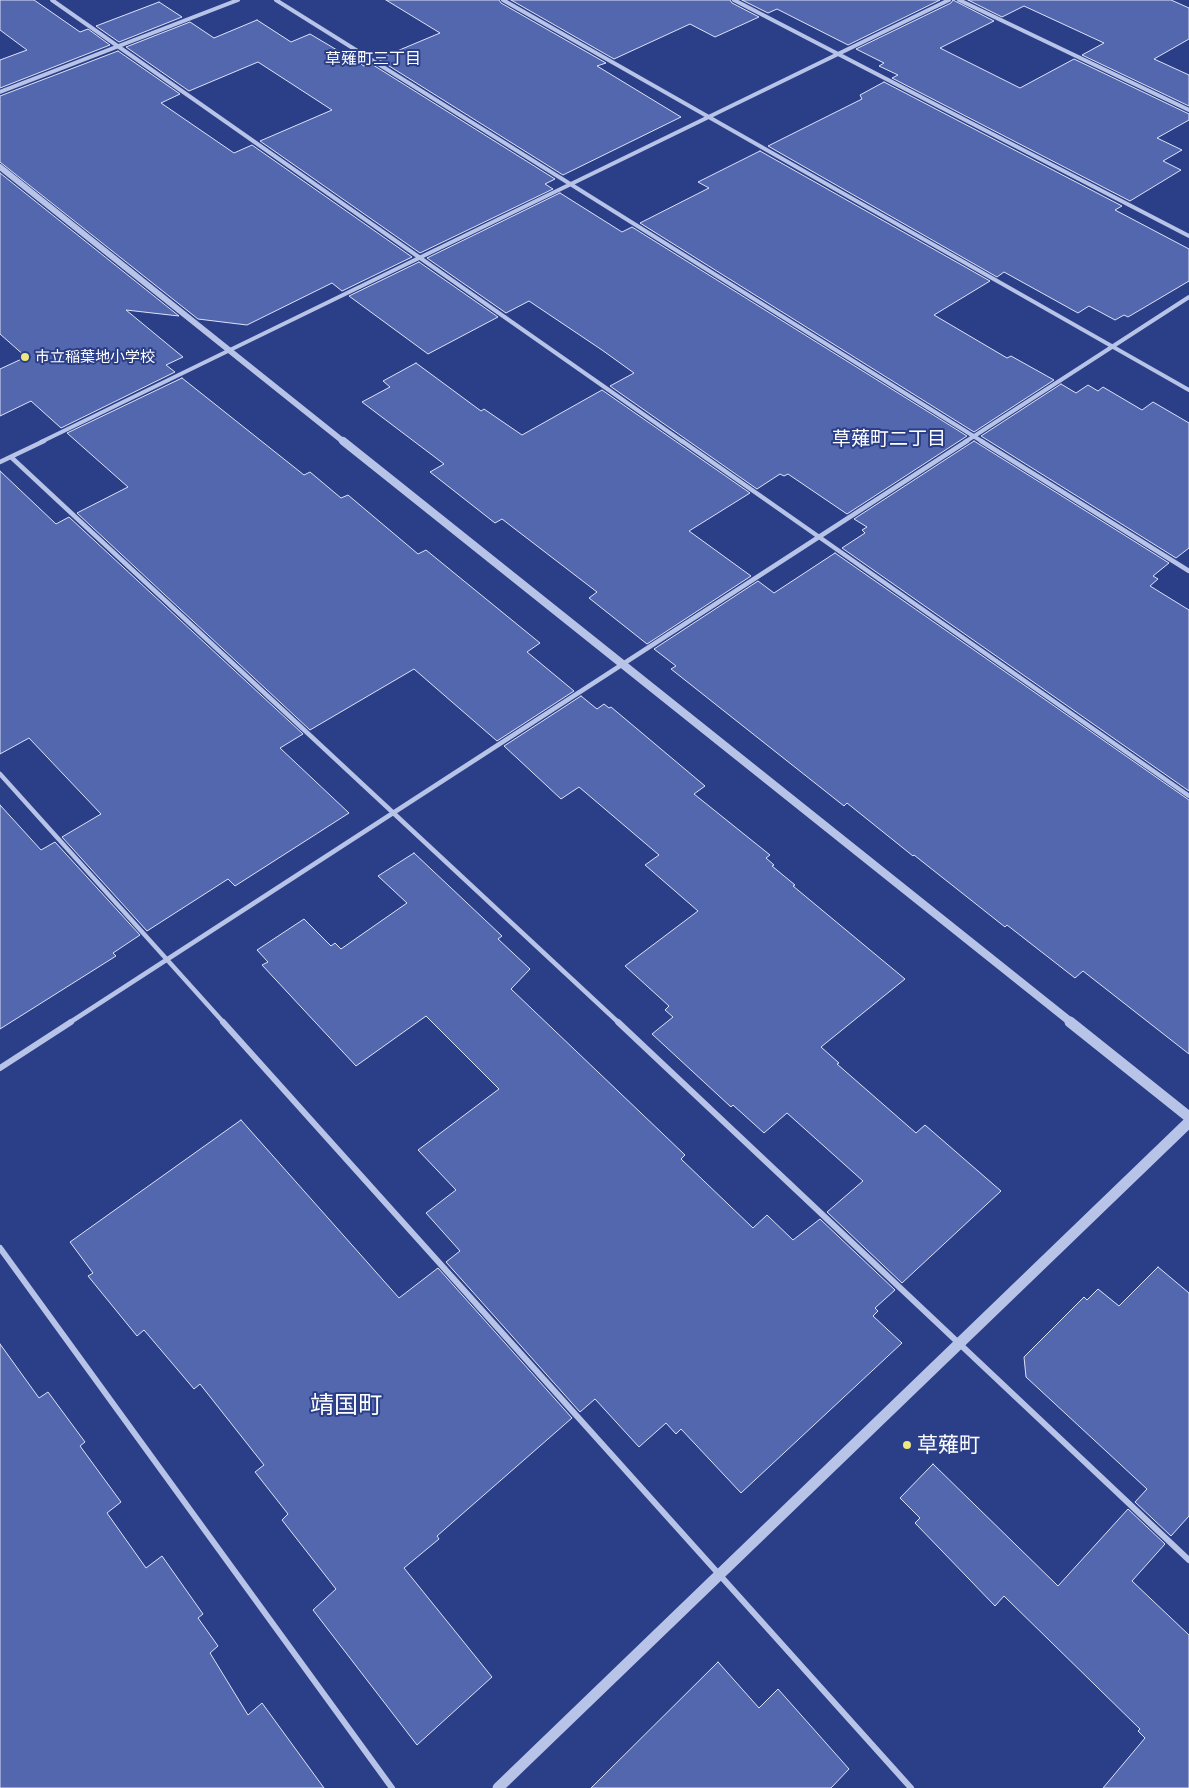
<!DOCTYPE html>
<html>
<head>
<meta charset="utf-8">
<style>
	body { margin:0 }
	canvas { display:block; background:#2b3e88 }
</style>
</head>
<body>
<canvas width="1189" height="1788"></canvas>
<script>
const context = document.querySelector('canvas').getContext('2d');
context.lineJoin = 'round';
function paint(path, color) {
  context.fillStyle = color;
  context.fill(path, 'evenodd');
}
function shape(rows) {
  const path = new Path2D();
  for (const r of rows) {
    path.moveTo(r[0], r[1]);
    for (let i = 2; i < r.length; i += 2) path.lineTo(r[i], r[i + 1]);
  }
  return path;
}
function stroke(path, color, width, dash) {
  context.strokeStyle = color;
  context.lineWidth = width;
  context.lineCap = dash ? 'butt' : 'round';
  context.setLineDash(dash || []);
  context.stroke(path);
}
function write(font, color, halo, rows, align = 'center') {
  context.font = font + ' "Exo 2","Noto Sans JP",sans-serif';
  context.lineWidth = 4;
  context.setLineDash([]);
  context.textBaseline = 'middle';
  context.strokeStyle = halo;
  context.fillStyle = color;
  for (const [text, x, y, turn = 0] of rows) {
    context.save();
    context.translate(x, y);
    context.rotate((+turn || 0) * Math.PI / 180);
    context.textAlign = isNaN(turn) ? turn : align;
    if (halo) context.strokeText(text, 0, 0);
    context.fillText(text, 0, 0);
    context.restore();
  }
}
const building = shape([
	[0,0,34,0,80,32,88,29,110,45,0,88,0,60,27,50,0,30,0,0],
	[386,0,499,0,501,3,606,63,597,66,681,117,563,175,378,59,440,33,386,0],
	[511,0,730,0,732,3,759,17,715,37,690,24,614,59,511,0],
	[742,0,940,0,848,45,777,9,768,13,742,0],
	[953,0,994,21,940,48,1020,88,1074,59,1189,114,1189,120,1157,138,1182,150,1163,161,1181,170,1130,201,892,78,898,75,879,66,884,63,856,49,951,3,953,0],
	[968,0,1171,0,1189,8,1189,39,1154,59,1189,75,1189,106,1082,55,1104,43,1024,6,1002,17,968,0],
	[159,2,182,17,119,42,96,26,159,2],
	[257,20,291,42,310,34,364,66,370,63,555,179,545,184,553,189,420,253,260,141,332,110,258,62,189,91,126,47,190,22,214,38,257,20],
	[118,51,180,94,161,103,231,151,234,153,252,145,412,257,342,291,332,283,247,325,198,319,0,162,0,96,118,51],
	[884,82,1122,206,1115,210,1189,249,1189,281,1128,317,1124,315,1115,320,1089,306,1078,313,1004,272,997,277,768,146,862,99,860,95,884,82],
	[760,151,990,281,934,315,1007,358,1011,356,1054,380,974,432,640,223,709,188,698,182,760,151],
	[0,173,179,316,126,310,183,357,166,365,175,372,61,428,31,401,0,416,0,369,26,357,0,334,0,173],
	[560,193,622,232,632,227,967,436,847,514,788,474,784,476,780,474,757,489,610,386,634,373,602,350,529,301,506,313,427,258,560,193],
	[419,262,498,317,428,354,349,296,419,262],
	[416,363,481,411,484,409,522,435,602,390,750,493,689,531,751,576,647,644,589,598,597,592,502,519,495,523,430,472,444,464,362,402,390,387,383,381,416,363],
	[182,378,304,475,310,472,341,498,348,495,418,554,426,550,540,643,527,652,574,691,497,741,414,669,310,730,77,513,128,487,67,433,182,378],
	[1061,384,1076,393,1088,385,1098,391,1103,387,1142,410,1153,402,1189,423,1189,548,1176,558,981,436,1061,384],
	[974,441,1169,563,1153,576,1158,579,1150,586,1189,610,1189,791,842,548,865,533,862,530,867,527,854,519,974,441],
	[0,471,56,524,69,517,303,734,280,748,349,813,235,886,228,879,147,931,62,837,101,814,29,738,0,754,0,471],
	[835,553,1189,800,1189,1054,1083,971,1075,978,1007,925,1005,927,914,855,913,856,847,803,844,806,671,669,676,666,654,649,758,581,774,593,835,553],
	[581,696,597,709,604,704,609,708,611,707,705,786,694,794,770,855,766,858,774,865,772,866,795,885,793,886,905,979,821,1047,839,1063,837,1064,916,1133,925,1125,1001,1191,902,1283,827,1212,863,1181,787,1113,764,1133,733,1105,731,1107,652,1034,673,1017,665,1010,669,1006,625,966,698,911,645,865,659,855,579,787,561,799,504,746,581,696],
	[0,805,41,850,55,842,140,935,113,953,116,956,0,1029,0,805],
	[414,853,502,936,498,939,530,969,511,989,685,1155,681,1159,753,1228,767,1215,793,1240,820,1219,895,1290,875,1308,878,1311,873,1316,902,1343,741,1493,681,1429,676,1434,666,1423,639,1447,595,1399,580,1412,446,1262,460,1251,426,1213,456,1190,418,1150,499,1089,426,1016,356,1066,262,965,268,962,257,950,304,919,331,946,335,943,341,949,407,903,378,876,414,853],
	[241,1120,399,1298,438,1268,572,1418,437,1536,439,1539,404,1568,492,1677,417,1745,313,1610,336,1589,282,1520,288,1514,255,1472,264,1465,200,1384,194,1389,144,1330,137,1336,88,1276,93,1273,70,1242,241,1120],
	[1158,1267,1189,1293,1189,1516,1171,1536,1135,1502,1147,1489,1026,1377,1024,1357,1084,1297,1087,1300,1098,1289,1119,1306,1158,1267],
	[0,1344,39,1398,48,1392,85,1442,80,1446,121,1502,107,1513,146,1568,162,1556,203,1614,198,1618,218,1646,210,1653,248,1715,262,1703,324,1788,0,1788,0,1344],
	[933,1464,1058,1586,1128,1509,1165,1544,1132,1581,1189,1635,1189,1788,1103,1788,1145,1738,1138,1731,1140,1729,1004,1596,995,1606,915,1523,920,1518,900,1498,933,1464],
	[718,1662,759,1708,778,1689,849,1769,831,1788,591,1788,718,1662]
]);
const minorFar2 = shape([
	[52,0,683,442],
	[276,0,983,442],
	[503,0,1189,390],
	[734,0,1189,236],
	[959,0,1189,110],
	[0,92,238,0],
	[41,442,949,0],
	[965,442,1189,297]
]);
const minorFar1 = shape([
	[682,441,1189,796],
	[981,441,1189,571],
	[11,457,619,1023],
	[0,462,44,441],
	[0,774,224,1023],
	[69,1023,967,441]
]);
const minor = shape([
	[223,1022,911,1788],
	[618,1022,1189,1560],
	[0,1068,71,1022],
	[0,1248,392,1788]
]);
const tertiaryFar2 = shape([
	[0,167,344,442]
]);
const tertiaryFar1 = shape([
	[343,441,1072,1023]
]);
const tertiary = shape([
	[1070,1022,1189,1117],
	[498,1788,1189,1122]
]);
const markers = [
	[25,357,5,"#eee881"],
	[907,1445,5,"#eee881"]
];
const farPoinames = [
	["市立稲葉地小学校",35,357]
];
const farNeighbourhoodnames = [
	["草薙町三丁目",373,59]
];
const neighbourhoodNames = [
	["草薙町二丁目",889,439]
];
const nearPoinames = [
	["草薙町",917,1445]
];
const nearQuarternames = [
	["靖国町",346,1405]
];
paint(building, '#5367af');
stroke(building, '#dce2f7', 1);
stroke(minorFar2, '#b8c3e8', 4);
stroke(minorFar1, '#b8c3e8', 4.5);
stroke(minor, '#b8c3e8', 6);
stroke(tertiaryFar2, '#b8c3e8', 6);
stroke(tertiaryFar1, '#b8c3e8', 8);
stroke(tertiary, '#b8c3e8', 11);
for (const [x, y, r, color] of markers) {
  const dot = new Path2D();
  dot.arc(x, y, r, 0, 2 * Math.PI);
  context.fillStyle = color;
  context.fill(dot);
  stroke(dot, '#2b3e88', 2);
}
write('15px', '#fff', '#2b3e88', farPoinames, 'left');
write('16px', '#fff', '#2b3e88', farNeighbourhoodnames);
write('19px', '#fff', '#2b3e88', neighbourhoodNames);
write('21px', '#fff', '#2b3e88', nearPoinames, 'left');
write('24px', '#fff', '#2b3e88', nearQuarternames);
</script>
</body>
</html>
